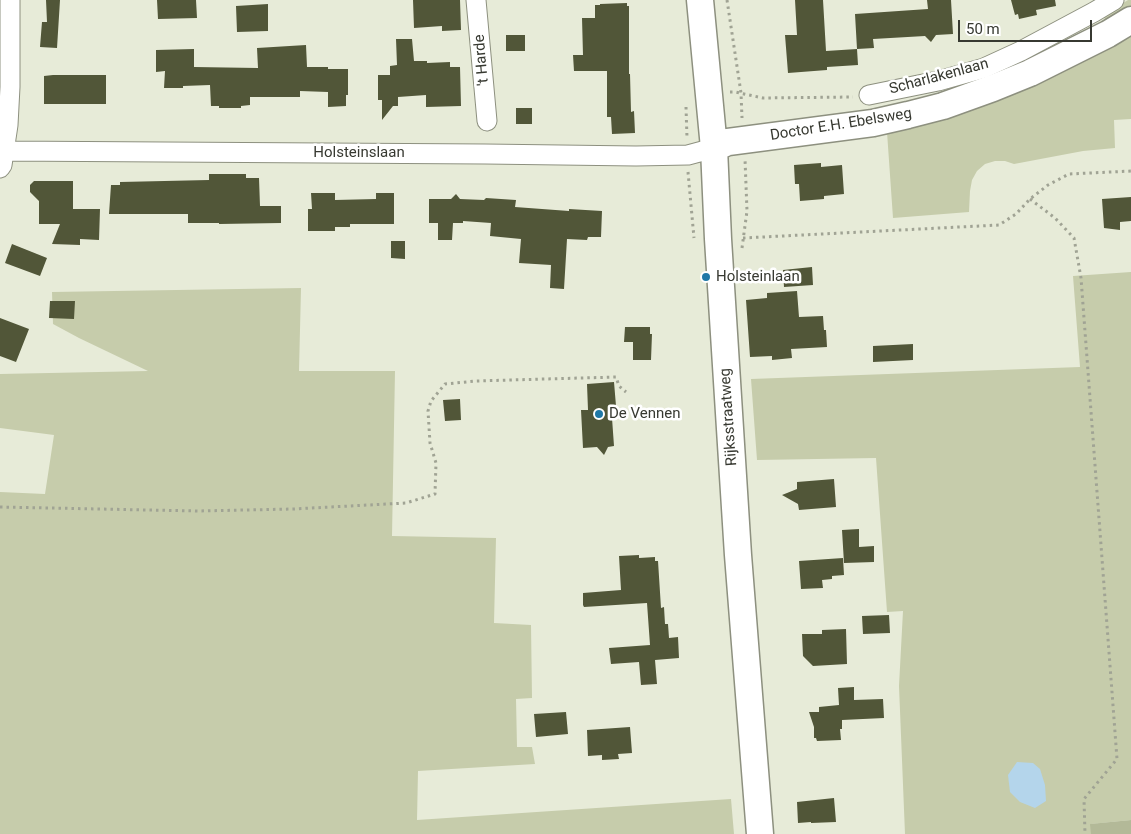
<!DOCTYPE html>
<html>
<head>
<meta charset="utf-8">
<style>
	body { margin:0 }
	#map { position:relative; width:1131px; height:834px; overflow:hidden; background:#e7ebd8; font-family:Roboto,sans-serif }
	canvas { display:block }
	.scale { position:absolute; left:958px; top:20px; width:134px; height:22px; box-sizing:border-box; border:2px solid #373931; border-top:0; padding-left:6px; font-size:15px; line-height:18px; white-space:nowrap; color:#373931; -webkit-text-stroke:4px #fff; paint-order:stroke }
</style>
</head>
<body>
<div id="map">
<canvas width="1131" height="834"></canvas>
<div class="scale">50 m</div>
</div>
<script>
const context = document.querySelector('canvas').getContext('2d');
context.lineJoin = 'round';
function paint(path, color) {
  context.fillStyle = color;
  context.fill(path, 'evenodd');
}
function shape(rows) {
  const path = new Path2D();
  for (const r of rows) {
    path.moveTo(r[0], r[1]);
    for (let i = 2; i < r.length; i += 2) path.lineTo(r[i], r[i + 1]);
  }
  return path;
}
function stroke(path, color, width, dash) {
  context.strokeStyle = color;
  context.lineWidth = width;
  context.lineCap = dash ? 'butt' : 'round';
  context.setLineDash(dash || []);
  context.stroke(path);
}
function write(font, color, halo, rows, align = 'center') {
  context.font = font + ' Roboto,sans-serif';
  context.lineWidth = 5;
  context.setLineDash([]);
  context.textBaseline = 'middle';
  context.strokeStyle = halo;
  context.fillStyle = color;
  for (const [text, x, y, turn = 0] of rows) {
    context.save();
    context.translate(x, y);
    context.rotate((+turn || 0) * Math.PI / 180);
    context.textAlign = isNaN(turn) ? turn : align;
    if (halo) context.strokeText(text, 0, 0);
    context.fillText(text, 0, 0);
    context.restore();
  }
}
const green = shape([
	[1128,0,1131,0,1131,6,1106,21,1103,16],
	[1131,30,1131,119,1114,120,1115,148,1083,151,1014,164,1005,161,995,161,985,164,977,171,972,180,970,191,969,212,893,218,887,132],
	[1131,272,1131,820,1091,824,1091,834,905,834,899,686,903,611,887,612,876,458,757,460,751,379,1080,367,1073,276],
	[301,288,299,371,395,371,392,536,496,538,494,623,531,625,532,698,516,699,517,747,532,747,535,764,418,771,417,820,731,799,734,834,0,834,0,492,45,494,54,435,0,428,0,374,148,371,79,338,53,324,52,292]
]);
const forest = shape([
	[1131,820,1131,834,1091,834,1090,824]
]);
const water = shape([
	[1017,762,1033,763,1040,769,1045,785,1046,801,1035,808,1020,802,1010,792,1008,775]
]);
const building = shape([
	[46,0,60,0,57,48,40,47,42,22,47,22],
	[157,0,196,0,197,18,158,19],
	[413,0,460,0,461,30,442,31,442,26,414,28],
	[795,0,823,0,826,51,857,49,858,65,827,67,827,70,788,73,785,35,797,35],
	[927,0,951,0,953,34,936,35,931,42,925,36,873,39,874,48,857,49,855,14,928,9],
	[1011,0,1055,0,1056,6,1036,10,1037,15,1019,19,1018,14,1015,15],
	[627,3,627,6,629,6,629,74,630,74,631,112,634,111,635,133,612,134,611,117,607,117,607,71,574,71,573,55,583,55,582,18,595,18,595,5,600,5,600,4],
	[268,4,268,31,237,32,236,6],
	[506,35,525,35,525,51,506,51],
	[396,39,412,39,414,61,427,61,427,63,450,62,450,67,460,67,461,106,426,107,426,95,398,97,398,106,393,106,382,120,382,100,378,100,378,75,390,75,390,66,397,65],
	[306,45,307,67,328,67,328,69,348,69,348,95,346,95,346,106,328,107,328,92,300,91,300,97,250,97,250,105,241,106,241,108,219,108,219,106,211,106,210,85,183,86,183,88,164,88,165,71,156,72,156,50,194,49,194,67,258,68,257,48],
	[53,75,106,75,106,104,44,104,44,76],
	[516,108,532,108,532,124,516,124],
	[821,163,821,167,842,165,844,194,824,196,824,199,800,201,799,184,795,184,794,165],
	[209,174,246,174,246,178,259,178,260,206,281,206,281,223,219,224,219,223,188,223,188,214,109,214,111,185,120,185,120,182,209,180],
	[34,181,73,181,73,209,100,209,99,240,80,239,80,245,52,244,60,224,39,224,39,201,30,192,30,185],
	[311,193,335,193,335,200,376,199,376,193,394,193,394,224,350,224,350,227,335,227,335,231,308,231,308,209,312,209],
	[456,194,460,199,484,200,486,198,516,200,515,207,569,211,569,209,602,211,601,237,588,237,587,240,567,239,564,289,550,288,551,265,519,263,521,239,490,236,491,223,463,221,463,223,453,223,452,240,438,240,438,223,429,223,429,199,451,199],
	[1131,197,1131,221,1120,222,1120,230,1104,228,1102,199],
	[391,241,405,241,405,259,391,258],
	[12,244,47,258,40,276,5,263],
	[812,267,813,285,784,287,783,270],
	[797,291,799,317,823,316,824,330,826,330,827,347,791,349,792,358,772,360,772,356,750,357,746,300,767,298,767,293],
	[50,301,75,301,74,319,49,318],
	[0,318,29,329,16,362,0,356],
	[625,327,650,327,650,334,652,334,651,360,633,360,633,342,624,342],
	[913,344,913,360,873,362,873,346],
	[614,382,617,418,612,418,614,446,608,447,604,455,597,447,583,448,581,410,588,410,587,384],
	[460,399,461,420,445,421,443,400],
	[834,479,836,507,799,510,798,504,782,495,797,489,797,482],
	[859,529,859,547,874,546,874,562,844,563,842,530],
	[639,555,639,558,655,557,655,561,658,561,661,608,664,607,665,624,668,624,669,638,678,637,679,658,655,660,657,684,641,685,639,662,611,664,609,648,650,645,647,603,584,607,583,605,583,593,621,590,619,556],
	[843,558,844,575,832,576,832,579,822,580,823,588,801,589,799,561],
	[889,615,890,633,863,634,862,616],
	[846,629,847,664,813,666,803,656,802,634,822,634,822,630],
	[854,687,854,700,883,699,884,718,842,720,842,729,840,729,841,740,817,741,816,738,814,738,814,727,809,712,819,712,819,707,839,705,838,688],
	[566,712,568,734,536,737,534,714],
	[630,727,632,753,618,754,619,759,602,760,602,755,588,756,587,730],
	[834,798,836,822,811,823,811,822,798,823,797,802]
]);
const path = shape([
	[727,0,741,93,742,118],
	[730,92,735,92,763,98,853,97],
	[686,107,687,138],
	[688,172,694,238],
	[1030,199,1055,218,1074,238,1081,278,1117,759,1084,799,1085,834],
	[743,238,999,225,1016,214,1030,199,1048,185,1069,174,1131,171],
	[742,248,747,211,745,159],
	[0,507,198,511,293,509,406,503,435,494,436,463,430,443,428,411,431,401,445,384,476,381,616,377,619,386,626,392]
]);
const street = shape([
	[476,0,487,121],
	[869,95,938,81,984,68,1021,51,1094,12,1114,0],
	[4,151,485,154,636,156,688,155,714,148],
	[0,168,2,165,8,125,10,87,10,0]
]);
const secondary = shape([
	[700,0,714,148,718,239,738,555,760,834],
	[714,148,728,142,873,123,908,115,943,106,993,88,1030,73,1108,34,1131,20]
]);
const markers = [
	[706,277,5,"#1f78a7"],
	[599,414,5,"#1f78a7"]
];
const streetNames = [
	["'t Harde",482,60,-95],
	["Scharlakenlaan",939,77,-15],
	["Doctor E.H. Ebelsweg",841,125,-9],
	["Holsteinslaan",359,153],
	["Rijksstraatweg",729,417,-94]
];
const poiNames = [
	["Holsteinlaan",716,277],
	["De Vennen",609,414]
];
paint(green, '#c6ccab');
paint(forest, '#b3b998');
paint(water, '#b4d5eb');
paint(building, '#515638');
stroke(street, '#8d907f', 21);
stroke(secondary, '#8d907f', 29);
stroke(path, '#a0a394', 3, [2.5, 4]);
stroke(street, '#fff', 19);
stroke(secondary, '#fff', 26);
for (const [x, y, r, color] of markers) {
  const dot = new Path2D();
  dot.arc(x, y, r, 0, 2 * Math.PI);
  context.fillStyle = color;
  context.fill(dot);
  stroke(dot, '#fff', 2);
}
write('15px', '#373931', '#fff', streetNames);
write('15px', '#373931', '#fff', poiNames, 'left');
</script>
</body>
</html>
